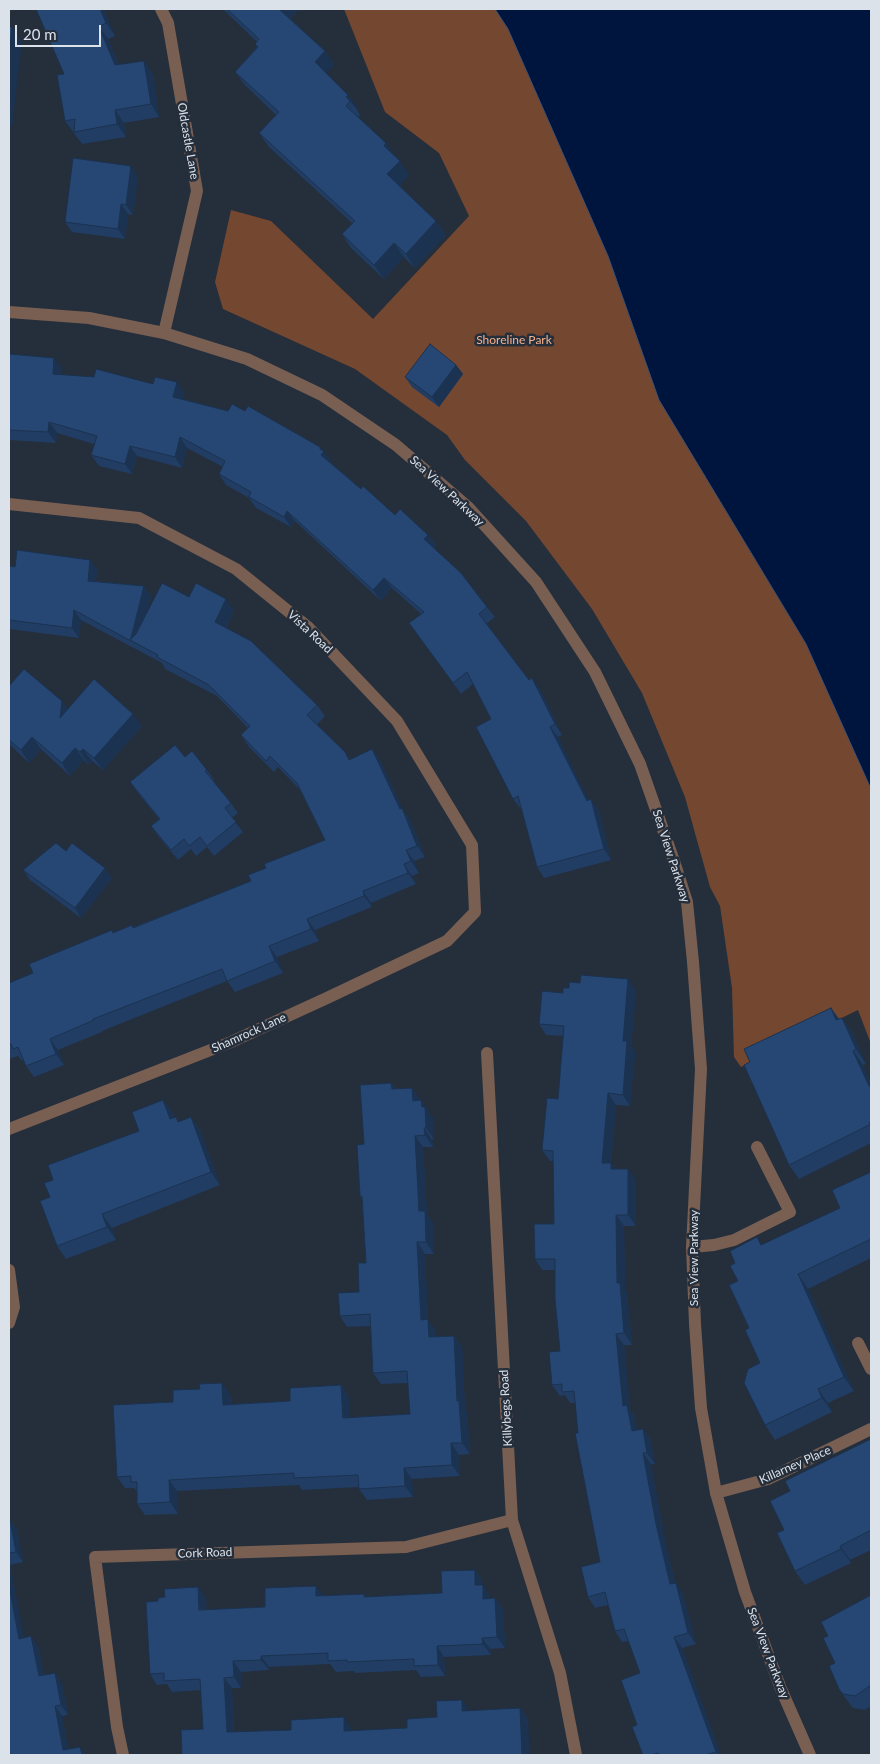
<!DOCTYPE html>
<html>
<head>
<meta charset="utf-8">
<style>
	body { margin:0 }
	#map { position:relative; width:880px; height:1764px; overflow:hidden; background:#252e3b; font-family:Lato,sans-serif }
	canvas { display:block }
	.frame { position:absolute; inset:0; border:10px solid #dce2ea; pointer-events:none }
	.scale { position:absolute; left:15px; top:25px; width:86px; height:22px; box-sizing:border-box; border:2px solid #dce2ea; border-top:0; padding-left:6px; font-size:15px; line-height:18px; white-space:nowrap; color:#dce2ea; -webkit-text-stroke:4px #252e3b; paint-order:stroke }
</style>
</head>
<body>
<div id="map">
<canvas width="880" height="1764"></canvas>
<div class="frame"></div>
<div class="scale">20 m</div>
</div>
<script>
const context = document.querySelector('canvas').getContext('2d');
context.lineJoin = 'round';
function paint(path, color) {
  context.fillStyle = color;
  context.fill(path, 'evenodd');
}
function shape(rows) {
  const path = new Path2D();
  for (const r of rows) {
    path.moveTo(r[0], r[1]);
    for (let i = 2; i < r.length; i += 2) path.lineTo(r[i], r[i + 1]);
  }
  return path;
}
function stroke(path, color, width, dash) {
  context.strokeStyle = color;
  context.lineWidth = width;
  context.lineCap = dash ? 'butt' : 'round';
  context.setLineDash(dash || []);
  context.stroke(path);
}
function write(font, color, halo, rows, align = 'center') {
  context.font = font + ' Lato,sans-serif';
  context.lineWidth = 5;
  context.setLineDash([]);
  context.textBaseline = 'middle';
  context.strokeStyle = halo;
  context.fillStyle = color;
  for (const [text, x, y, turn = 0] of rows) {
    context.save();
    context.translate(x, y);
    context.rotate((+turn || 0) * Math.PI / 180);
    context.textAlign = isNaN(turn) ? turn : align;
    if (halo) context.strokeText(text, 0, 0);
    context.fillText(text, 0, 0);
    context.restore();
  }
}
const green = shape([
	[344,9,495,9,508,29,608,256,659,400,806,644,871,789,871,1044,858,1010,741,1067,734,1057,732,988,720,906,710,887,685,797,642,693,592,609,526,521,465,460,447,435,355,369,223,309,215,282,231,210,271,221,373,319,469,216,439,153,385,112]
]);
const water = shape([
	[495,9,871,9,871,789,806,644,659,400,608,256,508,29,495,9]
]);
const minor = shape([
	[161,9,168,23,197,191,164,333],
	[9,504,139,518,236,569,309,628,397,721,472,845,475,912,447,941,327,998,231,1042,9,1129],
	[487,1053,512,1520,560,1673,576,1755],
	[692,1247,714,1245,734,1240,790,1212,757,1147],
	[9,1270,14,1307,9,1323],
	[858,1343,871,1369],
	[716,1493,768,1479,871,1429],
	[123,1755,117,1727,95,1557,406,1547,512,1520]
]);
const tertiary = shape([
	[9,312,89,318,164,333,247,359,322,395,396,445,468,507,536,582,595,672,640,764,675,864,687,902,693,962,701,1069,692,1247,695,1324,701,1408,716,1493,745,1592,781,1689,810,1755]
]);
const wall = shape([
	[36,9,102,9,105,13,115,36,108,39,119,65,153,74,159,117,124,123,126,137,82,144,65,121,64,74],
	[223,9,299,9,290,19,325,51,334,65,326,73,348,95,358,109,357,110,360,115,358,117,396,157,409,175,399,186,436,221,446,235,415,268,404,257,384,279,351,248,342,234,352,223,269,147,259,133,276,115,245,85,235,72,257,47,255,44,257,42],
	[138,176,133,215,128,214,125,239,72,232,65,222],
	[9,354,62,368,61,375,153,384,177,382,184,393,183,399,228,411,245,411,320,447,331,461,330,462,361,489,395,515,428,535,436,545,434,548,487,607,495,617,486,624,529,680,540,689,562,735,558,737,588,800,599,810,611,860,544,878,537,867,522,809,521,809,513,799,491,719,473,684,461,694,409,623,421,614,392,588,381,601,295,521,291,527,256,508,249,498,226,485,219,474,223,467,187,448,182,468,137,456,132,474,99,466,91,455,94,444,57,433,56,443,9,440],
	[456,365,463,374,439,407,412,387,405,377],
	[90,560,97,570,96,581,144,586,151,596,147,611,189,597,234,610,226,628,317,705,325,716,317,725,345,752,350,760,372,749,380,760,404,812,410,819,425,857,414,861,419,873,412,876,416,884,371,903,372,907,315,930,319,941,277,957,283,973,235,992,227,981,102,1031,102,1032,58,1050,64,1065,34,1077,26,1066,23,1060,21,1060,18,1056,9,1059,9,983,33,973,113,932,134,927,251,881,266,868,325,840,300,790,278,767,274,772,249,747,241,735,248,728,217,696,165,669,162,663,81,620,79,638,9,629,9,566,15,567],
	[9,686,62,701,67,709,142,726,103,770,92,761,89,765,84,760,70,776,41,749,29,763,9,744],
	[185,757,207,770,214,780,213,781,231,803,238,813,232,818,243,832,214,856,207,847,196,856,191,849,178,860,158,836,151,826,159,819,137,792,130,782],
	[66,851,112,878,81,918,30,880,23,870],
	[636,990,631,1047,635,1052,630,1106,616,1105,611,1163,615,1169,636,1180,636,1226,624,1226,625,1290,627,1294,632,1345,624,1345,630,1410,635,1416,637,1430,643,1429,651,1440,655,1464,651,1464,664,1535,675,1583,683,1594,696,1644,682,1648,721,1755,643,1755,637,1725,640,1673,629,1641,622,1642,615,1631,608,1605,595,1608,588,1597,600,1562,578,1433,575,1403,570,1403,565,1395,560,1396,552,1385,560,1351,555,1270,542,1270,535,1259,554,1224,554,1161,550,1161,542,1150,558,1099,563,1036,546,1035,539,1024,563,993],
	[831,1008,839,1019,842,1018,852,1032,866,1064,863,1065,871,1084,871,1143,799,1179,789,1165,750,1062],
	[391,1083,396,1089,420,1099,429,1112,429,1114,433,1118,434,1139,432,1140,433,1147,423,1147,427,1214,433,1223,434,1254,425,1254,428,1320,436,1331,436,1337,454,1336,462,1347,465,1408,467,1412,470,1454,459,1455,460,1476,412,1479,413,1497,367,1500,359,1489,358,1487,302,1490,299,1485,177,1491,178,1514,145,1515,137,1504,137,1491,134,1488,125,1488,117,1477,173,1402,230,1394,231,1404,290,1401,341,1385,349,1397,350,1418,410,1414,408,1383,381,1384,373,1373,371,1326,347,1327,340,1316,359,1292,366,1263,362,1200,360,1196,364,1144],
	[173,1113,174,1118,179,1122,191,1117,200,1130,220,1185,112,1228,116,1240,66,1259,57,1246,53,1180],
	[871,1172,871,1258,808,1289,854,1391,828,1403,832,1412,775,1440,765,1425,760,1363,749,1328,738,1281,735,1263,762,1245,840,1208],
	[871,1439,871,1550,850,1560,851,1563,805,1585,795,1571,784,1530,790,1491],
	[9,1520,10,1520,17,1530,23,1562,10,1565,24,1638,38,1646,44,1675,62,1683,68,1715,62,1716,68,1749,86,1755,9,1748],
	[475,1570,482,1580,482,1585,490,1596,490,1599,495,1598,503,1609,505,1648,490,1649,491,1655,444,1657,445,1676,421,1677,416,1670,355,1673,354,1671,336,1672,330,1664,269,1667,269,1670,241,1672,241,1688,232,1688,234,1732,351,1728,351,1731,407,1728,437,1717,469,1711,520,1708,528,1719,182,1755,203,1729,201,1690,172,1692,167,1684,157,1685,150,1674,158,1601,165,1597,198,1587,206,1598,206,1610,265,1607,323,1596,364,1594,366,1597,442,1593],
	[871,1595,871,1706,865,1710,853,1708,849,1703,839,1689,835,1663,828,1636]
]);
const shadedWall = shape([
	[100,9,102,9,105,13,115,36,106,23],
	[279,9,299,9,287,21],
	[12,27,22,42,12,128,9,124,9,57],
	[99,27,108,39,124,78,115,65],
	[325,51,334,65,324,76,315,62],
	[144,61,153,74,159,117,151,104],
	[348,95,358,109,357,110,350,101,346,97],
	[115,110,124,123,126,137,117,124],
	[386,143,396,157,384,146],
	[400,161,409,175,397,188,387,174],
	[131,166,138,176,133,215,126,205],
	[121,204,128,214,125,239,118,229],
	[436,221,446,235,415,268,406,254],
	[394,243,404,257,384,279,374,265],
	[54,358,62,368,60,385,53,374],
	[456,365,463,374,439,407,432,397],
	[177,382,184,393,181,407,173,397],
	[49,422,57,433,56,443,48,432],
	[180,437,187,448,182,468,175,457],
	[130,446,137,456,132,474,125,464],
	[320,447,331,461,329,465,321,455,320,449],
	[287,511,295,521,291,527,284,517],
	[428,535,436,545,432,550,424,539],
	[90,560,97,570,95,591,88,581],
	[384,578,392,588,381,601,373,590],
	[144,586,151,596,139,644,131,640],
	[226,599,234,610,223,633,215,622],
	[74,610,81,620,79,638,72,628],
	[532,678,540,689,562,735,555,724],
	[62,701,70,714,60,718],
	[133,714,142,726,103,770,94,758],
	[550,727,558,737,594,811,587,801],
	[32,737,41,749,29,763,21,750],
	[75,748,84,760,70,776,62,763],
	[83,749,92,761,89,765,80,752],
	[372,749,380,760,404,812,410,819,425,857,417,846],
	[591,799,599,810,611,860,604,849],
	[406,850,414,861,419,873,411,861],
	[404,864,412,876,416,884,408,873],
	[105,868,112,878,81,918,75,908],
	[363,891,371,903,372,907,364,896],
	[307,919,315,930,319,941,311,929],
	[269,946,277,957,283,973,275,961],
	[628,979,636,990,631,1047,635,1052,630,1106,623,1095,623,1041],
	[831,1008,841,1022,836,1020],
	[842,1018,852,1032,866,1064,856,1049],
	[50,1039,58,1050,64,1065,56,1054],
	[853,1051,863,1065,871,1084,871,1089,869,1086],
	[391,1083,399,1094,392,1089],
	[412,1088,420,1099,421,1112,413,1101],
	[608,1093,616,1105,610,1174,602,1163],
	[163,1100,173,1113,179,1132,170,1119],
	[421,1100,429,1112,429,1114,433,1118,434,1139,426,1128],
	[191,1117,200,1130,220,1185,211,1172],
	[424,1128,432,1140,433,1147,425,1135],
	[415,1136,423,1147,427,1214,433,1223,434,1254,426,1242,419,1211],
	[611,1163,618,1174,611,1169],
	[628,1169,636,1180,636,1226,628,1215],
	[102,1214,112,1228,116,1240,107,1227],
	[616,1215,624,1226,625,1290,627,1294,632,1345,624,1333,617,1283],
	[417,1242,425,1254,428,1320,436,1331,437,1349,429,1337,421,1320],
	[798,1274,808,1289,854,1391,844,1377],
	[616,1334,624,1345,630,1410,635,1416,639,1442,632,1431,623,1406],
	[454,1336,462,1347,465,1408,467,1412,470,1454,462,1443,457,1401],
	[222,1383,230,1394,231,1416,223,1405],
	[341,1385,349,1397,351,1430,343,1418],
	[818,1389,828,1403,832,1412,822,1398],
	[643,1429,651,1440,655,1464,647,1453],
	[451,1443,459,1455,460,1476,452,1465],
	[643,1453,651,1464,664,1535,678,1596,670,1584,656,1524],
	[404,1468,412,1479,413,1497,405,1486],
	[169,1480,177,1491,178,1514,170,1502],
	[10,1520,17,1530,23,1562,16,1552],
	[840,1546,850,1560,851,1563,841,1549],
	[9,1563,10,1565,26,1648,19,1639,9,1586],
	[475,1570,482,1580,483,1593,483,1585,490,1596,491,1610,483,1599,475,1585],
	[676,1583,683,1594,696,1644,688,1633],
	[316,1586,324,1597,316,1596],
	[198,1587,206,1598,207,1621,199,1610],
	[495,1598,503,1609,505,1648,497,1637],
	[31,1636,38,1646,46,1686,39,1676],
	[674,1637,682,1648,721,1755,718,1755,716,1752],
	[482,1638,490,1649,491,1655,483,1644],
	[437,1646,444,1657,445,1676,438,1665],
	[261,1656,269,1667,269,1670,261,1660],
	[233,1661,241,1672,241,1688,234,1677],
	[55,1673,62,1683,68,1715,61,1705],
	[224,1678,232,1688,234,1743,227,1732],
	[462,1700,469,1710,462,1711],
	[55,1706,62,1716,69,1755,63,1750],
	[520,1708,528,1719,530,1755,522,1755],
	[344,1717,351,1728,352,1742,344,1731],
	[80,1747,86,1755,82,1755]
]);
const building = shape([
	[36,9,100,9,106,23,99,27,115,65,144,61,151,104,115,110,117,124,74,132,75,119,65,121,57,75,64,74,36,9],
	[227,9,279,9,325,51,315,62,348,95,346,97,350,101,346,106,386,143,384,146,400,161,387,174,436,221,406,254,394,243,374,265,342,234,355,221,259,133,279,112,235,72,258,47,255,44,259,39,227,9],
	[9,27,12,27,9,57,9,27],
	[73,158,131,166,126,205,121,204,118,229,65,222,73,158],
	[430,344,456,365,432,397,405,377,430,344],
	[9,354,54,358,53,374,94,377,96,369,153,384,155,377,177,382,173,397,228,411,232,404,245,411,248,406,320,447,320,449,324,451,321,455,361,489,363,486,395,515,400,509,428,535,424,539,461,573,487,607,479,614,529,680,532,678,555,724,550,727,587,801,591,799,604,849,537,867,518,796,513,799,476,727,491,719,467,672,453,683,409,623,424,612,384,578,373,590,287,511,284,517,249,497,251,492,219,474,225,461,180,437,175,457,130,446,125,464,91,455,97,436,49,422,48,432,9,430,9,354],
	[17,550,90,560,88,581,144,586,131,638,130,640,131,641,74,610,72,628,9,620,9,566,15,567,17,550],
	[162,583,189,597,196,583,226,599,215,622,251,641,317,705,307,715,345,752,349,760,372,749,400,809,402,808,417,846,406,850,411,861,404,864,408,873,363,891,364,896,307,919,311,929,269,946,275,961,227,981,222,969,93,1019,94,1020,50,1039,56,1054,26,1066,18,1047,13,1049,11,1044,9,1044,9,983,33,973,29,964,112,930,113,933,132,925,133,928,251,881,248,875,266,868,264,864,325,840,297,783,270,756,266,761,241,735,250,726,209,685,157,657,158,655,130,640,136,634,162,583],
	[24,669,62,701,60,718,94,679,133,714,94,758,83,749,80,752,75,748,62,763,32,737,21,750,9,740,9,686,24,669],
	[175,745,185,757,192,751,207,770,205,771,231,803,225,808,236,822,207,846,200,837,189,846,184,839,171,850,151,826,160,819,130,782,175,745],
	[56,843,66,851,72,843,105,868,75,908,23,870,56,843],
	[581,975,628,979,623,1041,627,1041,623,1095,608,1093,602,1163,611,1163,611,1169,628,1169,628,1215,616,1215,617,1283,620,1283,624,1333,616,1334,623,1406,627,1405,632,1431,643,1429,647,1453,643,1453,656,1524,670,1584,676,1583,688,1633,674,1637,716,1752,705,1755,659,1755,658,1753,651,1755,643,1755,632,1727,637,1725,621,1680,640,1673,624,1629,615,1631,605,1592,588,1597,581,1567,600,1562,575,1433,578,1433,574,1391,562,1392,562,1384,552,1385,549,1352,560,1351,555,1299,555,1259,535,1259,534,1224,554,1224,553,1151,542,1150,547,1098,558,1099,564,1026,539,1024,542,991,563,993,563,988,569,988,569,982,580,983,581,975],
	[831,1008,836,1020,842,1018,856,1049,853,1051,869,1086,871,1087,871,1119,869,1125,789,1165,744,1065,750,1062,744,1049,831,1008],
	[391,1083,392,1089,412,1088,413,1101,421,1100,422,1107,425,1107,426,1128,424,1128,425,1135,415,1136,419,1211,425,1211,426,1242,417,1242,421,1320,428,1319,429,1337,454,1336,457,1401,459,1401,462,1443,451,1443,452,1465,404,1468,405,1486,359,1489,358,1475,294,1478,294,1473,169,1480,170,1502,137,1504,137,1482,131,1482,131,1476,117,1477,113,1405,173,1402,173,1390,200,1389,199,1384,222,1383,223,1405,290,1401,290,1388,341,1385,343,1418,410,1414,407,1371,373,1373,370,1314,340,1316,338,1293,359,1292,358,1263,366,1263,362,1196,360,1196,357,1145,364,1144,360,1085,391,1083],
	[163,1100,170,1119,176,1117,178,1122,191,1117,211,1172,102,1214,107,1227,57,1246,40,1201,50,1197,44,1183,53,1180,48,1165,139,1131,132,1112,163,1100],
	[871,1172,871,1239,798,1274,844,1377,818,1389,822,1398,765,1425,744,1383,748,1369,760,1363,745,1330,749,1328,729,1285,738,1281,730,1266,735,1263,730,1251,757,1237,761,1245,840,1208,832,1190,871,1172],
	[871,1439,871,1530,840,1546,841,1549,795,1571,777,1533,784,1530,770,1501,790,1491,785,1481,871,1439],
	[9,1520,10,1520,16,1552,9,1553,9,1520],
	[475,1570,475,1585,483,1585,483,1599,495,1598,497,1637,482,1638,483,1644,437,1646,438,1665,414,1666,414,1659,347,1662,347,1660,328,1661,328,1653,261,1656,261,1660,233,1661,234,1677,224,1678,227,1732,291,1730,291,1720,344,1717,344,1731,407,1728,407,1719,437,1717,436,1701,462,1700,462,1711,520,1708,522,1755,182,1755,181,1730,203,1729,200,1679,164,1681,164,1673,150,1674,146,1602,158,1601,158,1598,165,1597,164,1589,198,1587,199,1610,265,1607,265,1588,316,1586,316,1596,364,1594,364,1597,442,1593,441,1571,475,1570],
	[9,1586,19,1639,31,1636,39,1676,55,1673,61,1705,55,1706,63,1750,80,1747,82,1755,10,1755,9,1748,9,1586],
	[871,1595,871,1685,855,1696,843,1694,839,1689,829,1666,835,1663,823,1638,828,1636,821,1622,871,1595]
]);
const streetNames = [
	["Oldcastle Lane",188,141,80],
	["Sea View Parkway",447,491,43],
	["Vista Road",310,632,43],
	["Sea View Parkway",671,856,72],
	["Shamrock Lane",249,1033,-24],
	["Sea View Parkway",694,1258,-90],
	["Killybegs Road",506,1408,-93],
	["Killarney Place",795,1465,-24],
	["Cork Road",205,1553,-2],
	["Sea View Parkway",768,1653,69]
];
const parkNames = [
	["Shoreline Park",514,340]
];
paint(green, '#734730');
paint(water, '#00153d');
stroke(water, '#425271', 1);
stroke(minor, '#785f52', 12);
stroke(tertiary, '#785f52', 12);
paint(wall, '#213d63');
paint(shadedWall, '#1b3250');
paint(building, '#264773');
stroke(building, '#1b3250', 1);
write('12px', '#dce2ea', '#252e3b', streetNames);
write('12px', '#f4b18e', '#252e3b', parkNames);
</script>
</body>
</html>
